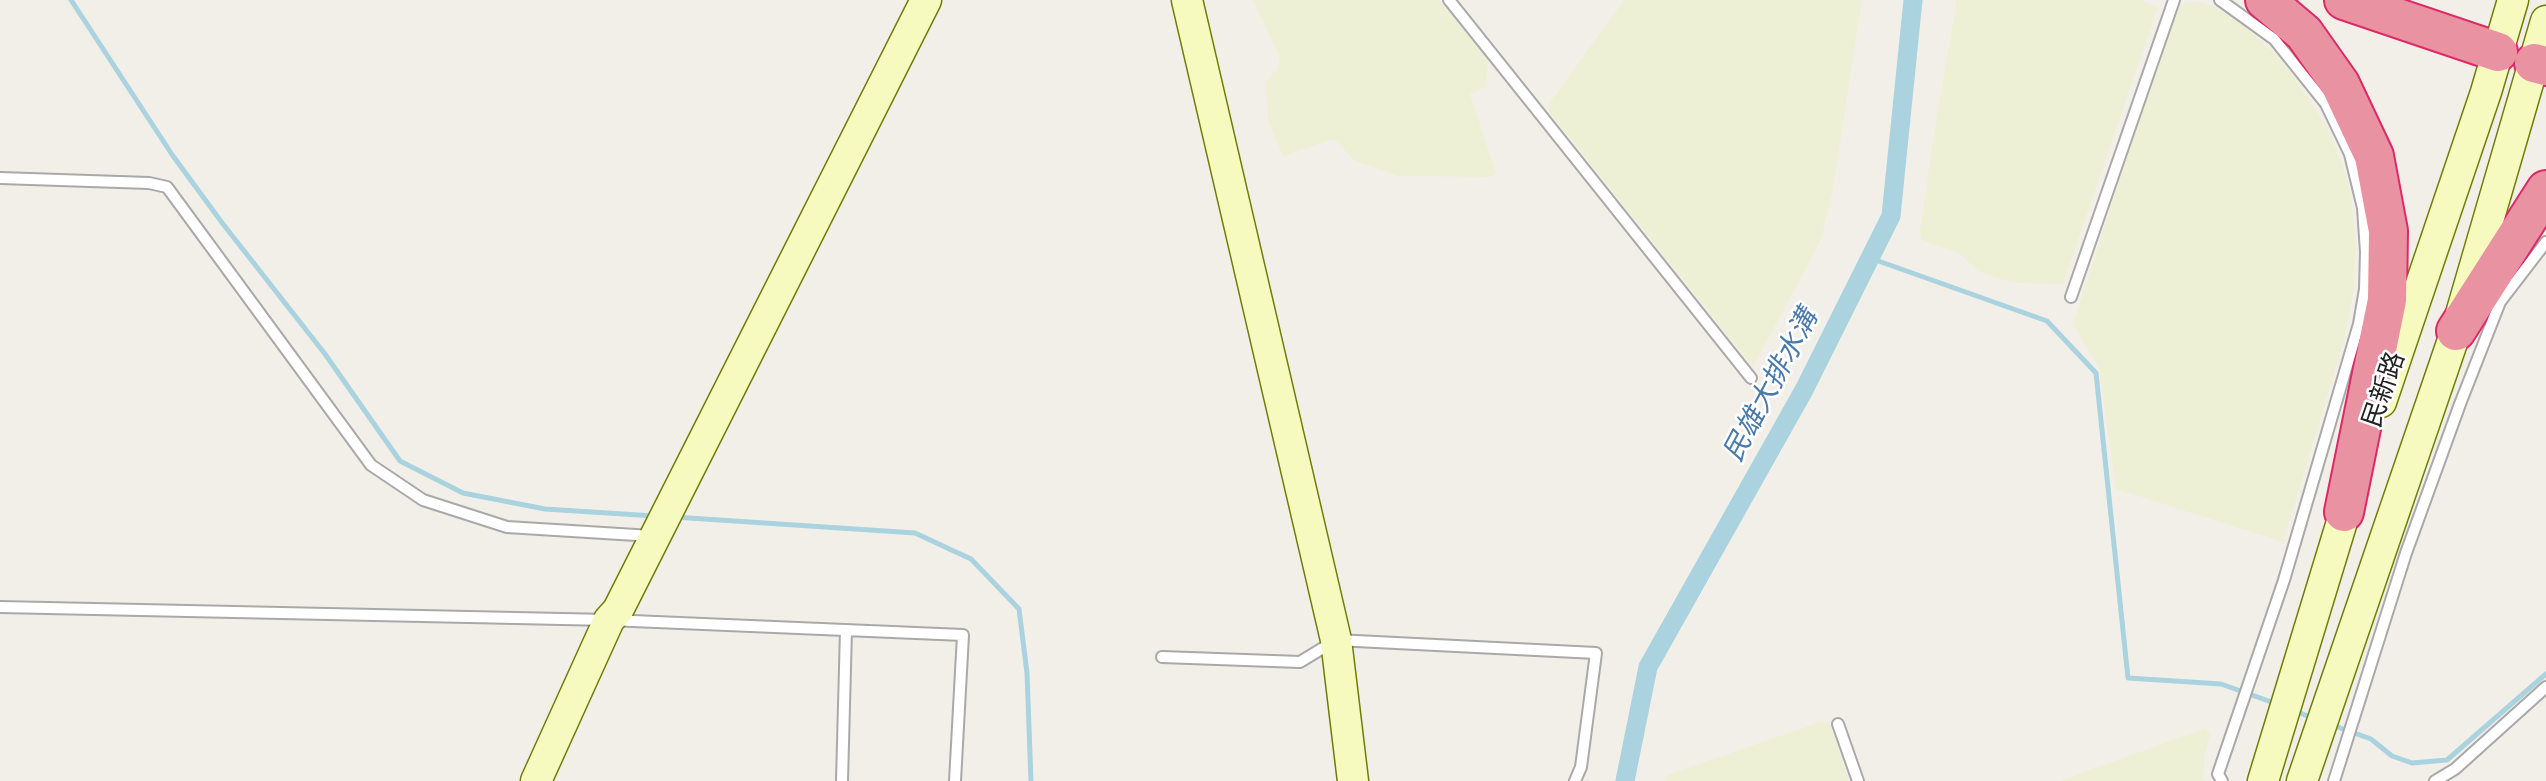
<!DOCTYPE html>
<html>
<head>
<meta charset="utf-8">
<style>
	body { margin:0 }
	canvas { display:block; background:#f2efe9 }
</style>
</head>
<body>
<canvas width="2546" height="781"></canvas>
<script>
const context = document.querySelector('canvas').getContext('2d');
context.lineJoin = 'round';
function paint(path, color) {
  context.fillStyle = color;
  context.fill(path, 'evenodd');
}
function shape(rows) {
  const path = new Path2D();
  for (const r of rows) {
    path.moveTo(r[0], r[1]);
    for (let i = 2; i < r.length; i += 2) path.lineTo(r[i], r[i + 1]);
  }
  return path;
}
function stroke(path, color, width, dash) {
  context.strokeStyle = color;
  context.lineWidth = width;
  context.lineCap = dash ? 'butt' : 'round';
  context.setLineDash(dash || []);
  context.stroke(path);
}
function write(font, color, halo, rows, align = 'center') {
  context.font = font + ' Signika,"Noto Sans TC",sans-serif';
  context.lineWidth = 5;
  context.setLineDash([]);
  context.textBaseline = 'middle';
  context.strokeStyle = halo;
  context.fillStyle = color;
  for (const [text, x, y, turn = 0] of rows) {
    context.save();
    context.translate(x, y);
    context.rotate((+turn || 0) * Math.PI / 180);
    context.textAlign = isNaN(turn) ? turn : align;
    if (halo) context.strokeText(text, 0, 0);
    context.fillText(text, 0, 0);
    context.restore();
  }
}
const farmland = shape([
	[1253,0,1439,0,1488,59,1486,87,1470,94,1496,174,1489,177,1398,176,1355,161,1334,139,1283,156,1268,120,1266,81,1278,68,1279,56],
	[1624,0,1862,0,1833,189,1820,242,1753,367,1550,113,1548,105],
	[1957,0,2141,0,2158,7,2063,284,2014,283,1979,272,1960,254,1922,240,1920,231,1938,108],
	[2188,2,2201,2,2215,7,2235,19,2281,58,2327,127,2343,166,2352,204,2356,249,2354,288,2344,341,2283,542,2116,489,2099,368,2073,324,2163,46,2177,7],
	[1820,722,1830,724,1849,781,1666,781,1667,775],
	[2206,728,2210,735,2204,758,2203,776,2206,781,2059,781]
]);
const stream = shape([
	[71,0,173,156,223,224,325,354,400,461,463,493,545,509,654,516],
	[1870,258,2047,321,2096,373,2128,678,2221,684,2277,704],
	[674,517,915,533,971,559,1019,609,1027,673,1031,781],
	[2292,710,2313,718],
	[2332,725,2371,739,2392,756,2412,763,2447,760,2546,674]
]);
const canal = shape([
	[1625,781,1648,667,1804,390,1891,216,1913,0]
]);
const lane = shape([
	[1449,0,1751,378],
	[2220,0,2274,39,2326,104,2350,154,2363,208,2366,252,2365,289,2359,324,2284,580,2218,774,2222,781],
	[0,178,149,183,167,187,371,465,423,500,507,527,652,536],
	[2071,297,2174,0],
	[0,607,609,620,963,635,955,781],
	[1162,657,1300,662,1336,640,1596,653,1581,767,1575,781],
	[1838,724,1858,781],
	[842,781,846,630],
	[2334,781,2406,553,2460,404,2500,302,2546,242],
	[2435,781,2455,769,2546,687]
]);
const secondary = shape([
	[1187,0,1336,640,1353,781],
	[2381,402,2486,92,2513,0],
	[536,781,609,620,618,610,926,0],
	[2263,781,2351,492],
	[2302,781,2456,331,2546,21]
]);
const highway = shape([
	[2265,0,2304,33,2340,84,2374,156,2388,231,2387,300,2344,512],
	[2344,0,2498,52],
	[2534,63,2546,66],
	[2456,331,2546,190]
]);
const streetNames = [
	["民新路",2385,390,-71]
];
const waterNames = [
	["民雄大排水溝",1772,386,-62]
];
paint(farmland, '#eef0d5');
stroke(stream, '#aad3df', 5);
stroke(canal, '#aad3df', 19);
stroke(lane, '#a9a9a9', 14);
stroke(secondary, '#707d05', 33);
stroke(highway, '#dc2a67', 42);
stroke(lane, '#fff', 10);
stroke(secondary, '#f7fabf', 30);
stroke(highway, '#e892a2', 38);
write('26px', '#222', '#fff', streetNames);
write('italic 28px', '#4a7aab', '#fff', waterNames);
</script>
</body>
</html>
